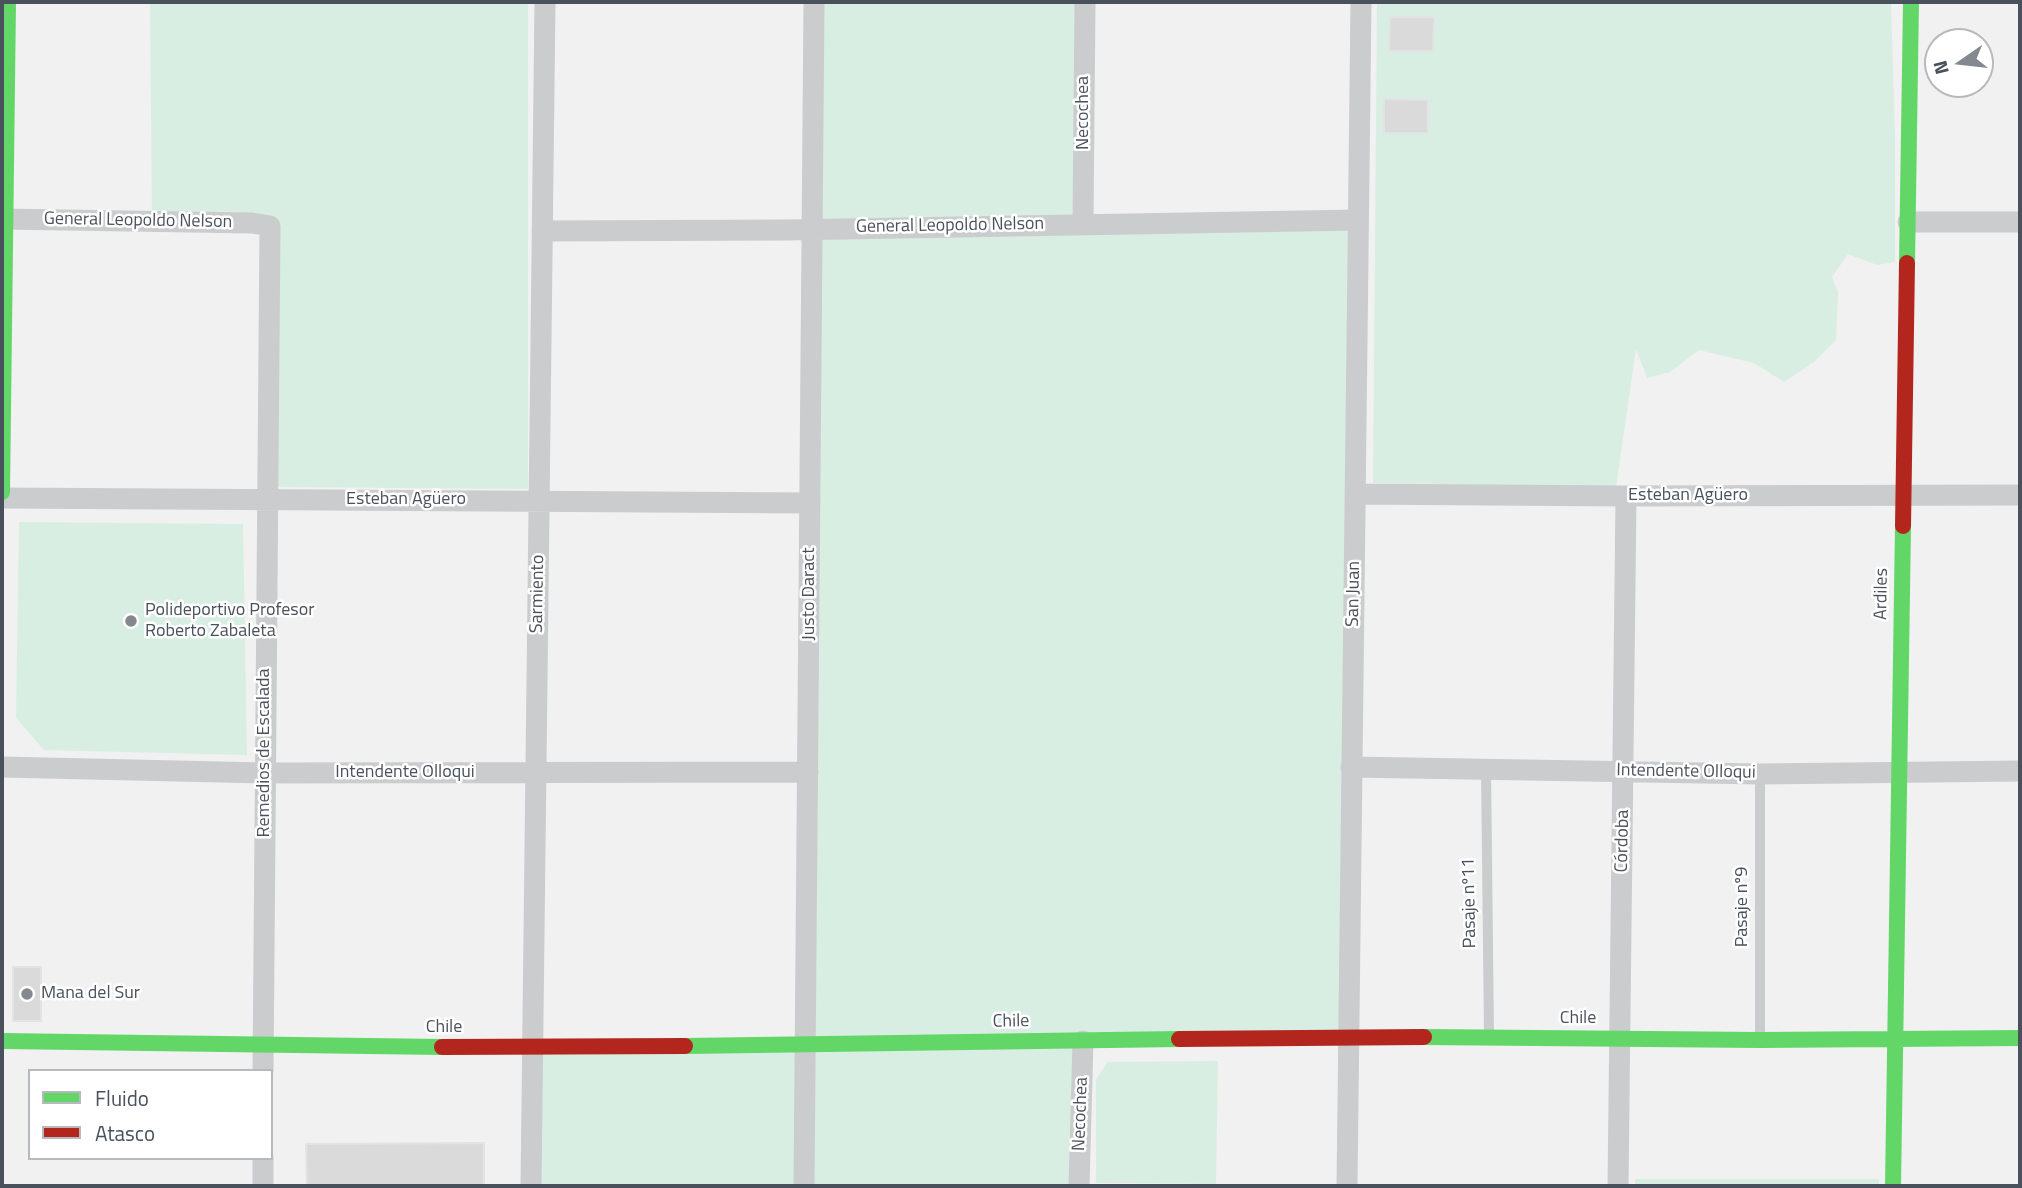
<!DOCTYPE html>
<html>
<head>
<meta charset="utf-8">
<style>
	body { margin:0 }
	#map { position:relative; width:2022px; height:1188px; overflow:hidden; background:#f1f1f1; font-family:"Titillium Web",sans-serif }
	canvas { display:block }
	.frame { position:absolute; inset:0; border:4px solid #49515c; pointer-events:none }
	.legend { position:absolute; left:28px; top:1069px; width:245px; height:91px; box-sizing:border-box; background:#fff; border:2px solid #b6b9be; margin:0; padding:9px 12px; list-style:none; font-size:21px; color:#49515c }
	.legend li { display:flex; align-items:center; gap:14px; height:35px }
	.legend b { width:35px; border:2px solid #b6b9be }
	.north { position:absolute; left:1924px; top:28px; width:70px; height:70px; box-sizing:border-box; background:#fff; border:2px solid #b6b9be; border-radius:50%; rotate:256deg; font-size:19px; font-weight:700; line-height:28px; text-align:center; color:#49515c }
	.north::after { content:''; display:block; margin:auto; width:24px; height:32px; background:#848990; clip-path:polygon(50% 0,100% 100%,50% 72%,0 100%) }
</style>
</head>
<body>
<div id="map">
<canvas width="2022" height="1188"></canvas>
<div class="frame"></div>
<ul class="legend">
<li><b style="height:9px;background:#63d668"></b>Fluido</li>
<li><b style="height:9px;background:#b3261e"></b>Atasco</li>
</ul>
<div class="north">N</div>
</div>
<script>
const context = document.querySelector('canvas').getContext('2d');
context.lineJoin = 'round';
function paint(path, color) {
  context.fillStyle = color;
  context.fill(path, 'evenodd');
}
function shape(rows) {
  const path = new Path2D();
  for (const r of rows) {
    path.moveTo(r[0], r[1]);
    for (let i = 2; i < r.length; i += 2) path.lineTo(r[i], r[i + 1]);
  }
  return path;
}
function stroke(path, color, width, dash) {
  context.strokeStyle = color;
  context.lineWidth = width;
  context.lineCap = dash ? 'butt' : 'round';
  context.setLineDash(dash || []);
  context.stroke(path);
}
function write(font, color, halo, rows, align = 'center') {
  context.font = font + ' "Titillium Web",sans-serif';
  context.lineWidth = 5;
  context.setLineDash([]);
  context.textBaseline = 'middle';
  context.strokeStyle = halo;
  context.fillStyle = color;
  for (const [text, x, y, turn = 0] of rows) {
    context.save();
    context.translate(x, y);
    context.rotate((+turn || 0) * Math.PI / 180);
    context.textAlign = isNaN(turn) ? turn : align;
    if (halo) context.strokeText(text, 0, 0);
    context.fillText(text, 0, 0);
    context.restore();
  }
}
const green = shape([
	[150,2,528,2,528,489,276,487,270,226,152,221],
	[814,2,1085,2,1084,223,1358,220,1350,1036,1083,1040,1079,1186,531,1186,532,1048,806,1044],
	[1377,2,1891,2,1895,136,1895,262,1877,265,1848,254,1832,277,1838,292,1836,340,1814,362,1784,382,1754,363,1699,350,1670,372,1647,378,1636,349,1616,487,1373,483],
	[19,522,243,524,247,755,44,750,16,718],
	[1218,1061,1216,1184,1096,1183,1096,1079,1108,1062],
	[1635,1179,1879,1179,1879,1186,1635,1186]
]);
const building = shape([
	[1390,17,1434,17,1433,51,1389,51,1390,17],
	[1384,99,1428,100,1428,133,1384,133,1384,99],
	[13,967,41,967,41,1021,13,1021,13,967],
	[484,1143,484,1186,307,1186,306,1144,484,1143]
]);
const lane = shape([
	[1486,768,1489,1036],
	[1760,1037,1760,774]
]);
const street = shape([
	[2,219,252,223,270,226,263,1071],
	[1908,222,2020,222],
	[1083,223,1085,2],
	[542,231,787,230,1358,220],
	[1355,494,1626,496,2020,495],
	[2,498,810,503],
	[2,767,264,773,808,772],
	[1351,767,1760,774,2020,771],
	[263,1186,263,1158],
	[531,1186,545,2],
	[804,1186,814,2],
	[1079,1186,1083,1041],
	[1347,1186,1361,2],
	[1618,1186,1626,496]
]);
const fast = shape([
	[1907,263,1911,2],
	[2,492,8,2],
	[1424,1037,1760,1040,2020,1038],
	[2,1041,442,1047],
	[685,1046,1179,1039],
	[1893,1186,1903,526]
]);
const jam = shape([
	[1903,526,1907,263],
	[1179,1039,1424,1037],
	[442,1047,685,1046]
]);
const markers = [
	[131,621,7,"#848990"],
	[27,994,7,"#848990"]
];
const streetNames = [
	["Necochea",1084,113,-90],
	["General Leopoldo Nelson",138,221,1],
	["General Leopoldo Nelson",950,226,-1],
	["Esteban Agüero",1688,496],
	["Esteban Agüero",406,500],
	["Sarmiento",538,594,-89],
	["Justo Daract",810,594,-90],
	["San Juan",1354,594,-89],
	["Ardiles",1882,594,-89],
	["Remedios de Escalada",265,753,-90],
	["Intendente Olloqui",1686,772,1],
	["Intendente Olloqui",405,773],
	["Córdoba",1623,841,-89],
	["Pasaje nº11",1470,903,-91],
	["Pasaje nº9",1743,907,-90],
	["Chile",1578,1019],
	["Chile",1011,1022,-1],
	["Chile",444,1028],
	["Necochea",1081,1114,-88]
];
const poiNames = [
	["Polideportivo Profesor",145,611],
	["Roberto Zabaleta",145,632],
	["Mana del Sur",41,994]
];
paint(green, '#d8eee2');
paint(building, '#dadadb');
stroke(building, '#e2e3e4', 2);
stroke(lane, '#cbccce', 10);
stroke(street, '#cbccce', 21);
stroke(fast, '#63d668', 16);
stroke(jam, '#b3261e', 16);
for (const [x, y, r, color] of markers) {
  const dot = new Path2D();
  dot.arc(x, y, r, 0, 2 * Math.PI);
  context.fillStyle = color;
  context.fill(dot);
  stroke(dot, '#fff', 2.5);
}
write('18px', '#49515c', '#fff', streetNames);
write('18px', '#49515c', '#fff', poiNames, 'left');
</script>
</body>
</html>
